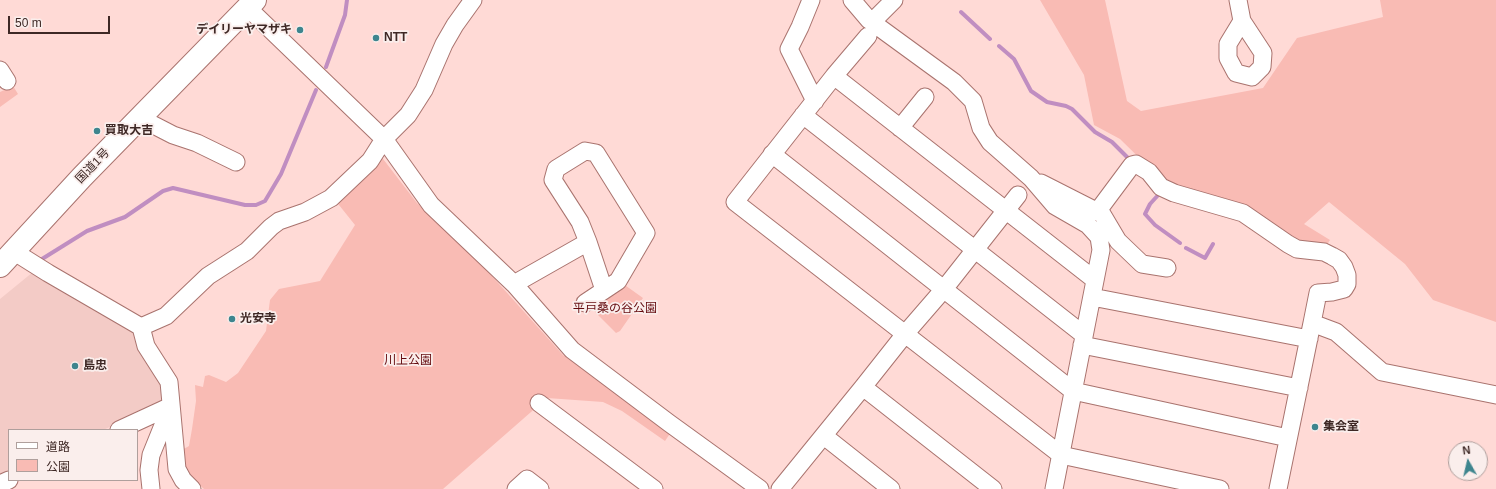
<!DOCTYPE html>
<html>
<head>
<meta charset="utf-8">
<style>
	body { margin:0 }
	#map { position:relative; width:1496px; height:489px; overflow:hidden; background:#ffdad6; font-family:Arial,"Noto Sans JP",sans-serif }
	canvas { display:block }
	.legend { position:absolute; left:8px; top:429px; width:130px; height:52px; box-sizing:border-box; background:#faeeec; border:1px solid #af9f9c; margin:0; padding:5px 7px; list-style:none; font-size:12px; color:#3e2825 }
	.legend li { display:flex; align-items:center; gap:8px; height:20px }
	.legend b { width:20px; border:1px solid #af9f9c }
	.north { position:absolute; left:1448px; top:441px; width:40px; height:40px; box-sizing:border-box; background:#faeeec; border:1px solid #af9f9c; border-radius:50%; rotate:352deg; font-size:11px; font-weight:700; line-height:16px; text-align:center; color:#3e2825 }
	.north::after { content:''; display:block; margin:auto; width:14px; height:18px; background:#3e858e; clip-path:polygon(50% 0,100% 100%,50% 72%,0 100%) }
	.scale { position:absolute; left:8px; top:16px; width:102px; height:18px; box-sizing:border-box; border:2px solid #3e2825; border-top:0; padding-left:5px; font-size:12px; line-height:14px; white-space:nowrap; color:#3e2825; -webkit-text-stroke:3px #faeeec; paint-order:stroke }
</style>
</head>
<body>
<div id="map">
<canvas width="1496" height="489"></canvas>
<ul class="legend">
<li><b style="height:5px;background:#fff"></b>道路</li>
<li><b style="height:11px;background:#f9bbb4"></b>公園</li>
</ul>
<div class="north">N</div>
<div class="scale">50 m</div>
</div>
<script>
const context = document.querySelector('canvas').getContext('2d');
context.lineJoin = 'round';
function paint(path, color) {
  context.fillStyle = color;
  context.fill(path, 'evenodd');
}
function shape(rows) {
  const path = new Path2D();
  for (const r of rows) {
    path.moveTo(r[0], r[1]);
    for (let i = 2; i < r.length; i += 2) path.lineTo(r[i], r[i + 1]);
  }
  return path;
}
function stroke(path, color, width, dash) {
  context.strokeStyle = color;
  context.lineWidth = width;
  context.lineCap = dash ? 'butt' : 'round';
  context.setLineDash(dash || []);
  context.stroke(path);
}
function write(font, color, halo, rows, align = 'center') {
  context.font = font + ' Arial,"Noto Sans JP",sans-serif';
  context.lineWidth = 3.5;
  context.setLineDash([]);
  context.textBaseline = 'middle';
  context.strokeStyle = halo;
  context.fillStyle = color;
  for (const [text, x, y, turn = 0] of rows) {
    context.save();
    context.translate(x, y);
    context.rotate((+turn || 0) * Math.PI / 180);
    context.textAlign = isNaN(turn) ? turn : align;
    if (halo) context.strokeText(text, 0, 0);
    context.fillText(text, 0, 0);
    context.restore();
  }
}
const built = shape([
	[33,272,133,329,138,349,162,382,165,402,103,430,9,430,9,473,0,477,0,299]
]);
const green = shape([
	[1040,0,1105,0,1127,101,1141,111,1263,88,1297,38,1383,17,1380,0,1496,0,1496,322,1433,300,1405,264,1329,202,1304,224,1330,240,1324,249,1299,246,1169,187,1120,139,1094,125,1084,75],
	[13,86,18,94,0,107,0,92],
	[380,155,417,203,473,255,563,355,635,404,671,432,665,441,622,411,603,402,547,398,443,489,204,489,186,473,182,450,189,446,192,429,196,401,195,385,203,387,205,376,209,375,226,382,238,373,266,331,270,300,279,289,320,281,355,225,335,200],
	[622,283,643,298,620,331,616,333,589,306]
]);
const stream = shape([
	[961,12,990,39],
	[999,46,1014,59,1031,91,1047,102,1066,106,1072,109,1095,132,1112,142,1132,162],
	[326,67,345,15,347,0],
	[1159,191,1160,193,1150,204,1145,214,1155,225,1180,243],
	[1186,248,1205,258,1213,244],
	[42,259,87,231,125,217,163,191,173,188,245,205,256,205,265,201,281,174,316,90]
]);
const minor = shape([
	[811,0,800,27,789,49,815,101],
	[852,0,869,20,954,82,973,101,981,128,990,142,1031,178,1055,206,1088,225,1099,237,1101,250,1054,489],
	[1238,0,1242,21,1263,53,1262,67,1252,77,1236,73,1228,58,1228,44,1242,21],
	[248,8,384,139,431,205,514,284,572,350,669,423,760,489],
	[872,22,894,0],
	[868,36,834,76,735,202,1061,455,1220,489],
	[0,70,7,81],
	[834,76,1095,280],
	[803,115,1084,335],
	[140,118,173,135,197,143,236,162],
	[900,128,925,97],
	[772,154,1073,391,1288,438],
	[1041,183,1102,214,1118,241,1142,264,1167,268],
	[1097,212,1132,165,1136,164,1149,172,1161,187,1174,193,1243,213,1288,244,1297,249,1324,252,1332,256,1339,260,1344,267,1347,275,1347,284,1344,289,1332,292,1318,293,1312,323],
	[588,242,604,290],
	[13,251,48,273,141,327,146,346,169,382,177,469,183,480,192,489],
	[514,284,588,242,580,222,553,180,556,169,585,151,596,153,646,233,618,281,585,303],
	[1092,297,1309,339],
	[141,327,166,316,208,276,247,251,271,227,279,221,305,212,331,198,370,161,384,139,408,115,424,90,444,44,455,25,473,0],
	[1082,345,1299,388],
	[863,387,993,489],
	[539,403,654,489],
	[119,430,171,406],
	[824,436,891,489],
	[0,484,9,480],
	[151,489,149,470,151,455,170,408],
	[516,489,527,479,540,489],
	[780,489,863,387,905,334,944,289,1018,195],
	[1278,489,1312,323,1336,332,1382,372,1496,395]
]);
const highway = shape([
	[0,266,82,177,255,0]
]);
const markers = [
	[300,30,4,"#3e858e"],
	[376,38,4,"#3e858e"],
	[97,131,4,"#3e858e"],
	[232,319,4,"#3e858e"],
	[75,366,4,"#3e858e"],
	[1315,427,4,"#3e858e"]
];
const poiNames = [
	["デイリーヤマザキ",292,30,"right"],
	["NTT",384,38],
	["買取大吉",105,131],
	["光安寺",240,319],
	["島忠",83,366],
	["集会室",1323,427]
];
const streetNames = [
	["国道1号",93,166,-46]
];
const parkNames = [
	["平戸桑の谷公園",615,309],
	["川上公園",408,361]
];
paint(built, '#f3cbc6');
paint(green, '#f9bbb4');
stroke(stream, '#c08ec1', 4);
stroke(minor, '#a9736e', 19);
stroke(highway, '#a9736e', 24);
stroke(minor, '#fff', 17);
stroke(highway, '#fff', 22);
for (const [x, y, r, color] of markers) {
  const dot = new Path2D();
  dot.arc(x, y, r, 0, 2 * Math.PI);
  context.fillStyle = color;
  context.fill(dot);
  stroke(dot, '#faeeec', 1.5);
}
write('bold 12px', '#3e2825', '#faeeec', poiNames, 'left');
write('12px', '#3e2825', '#faeeec', streetNames);
write('12px', '#640a0e', '#faeeec', parkNames);
</script>
</body>
</html>
